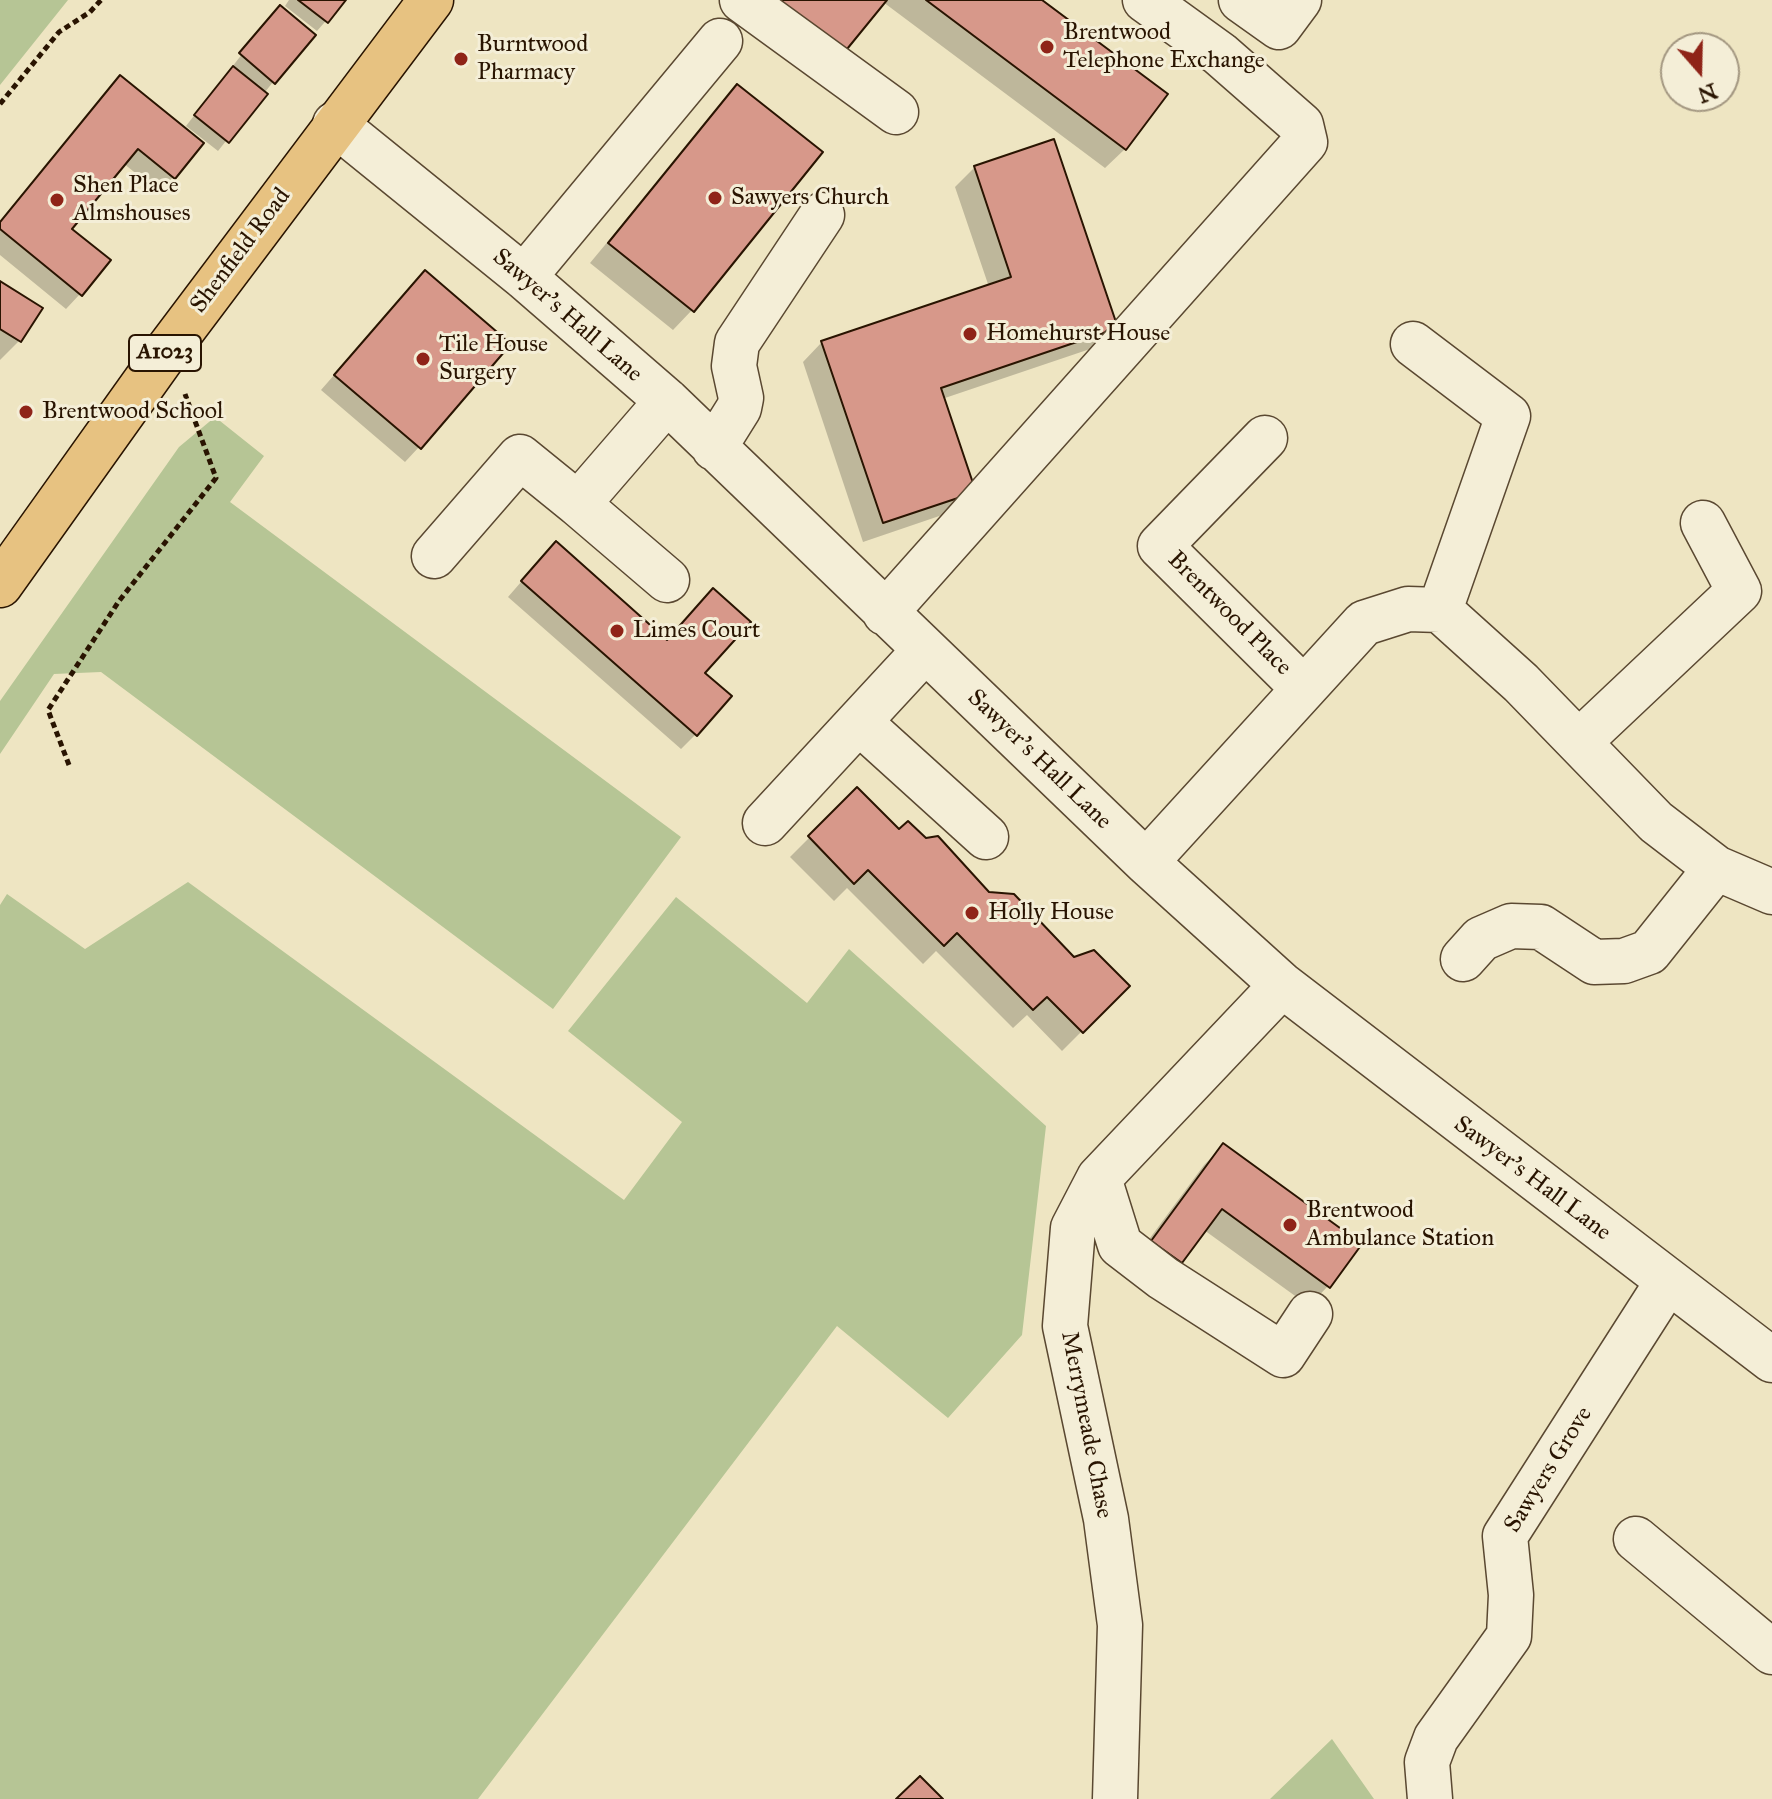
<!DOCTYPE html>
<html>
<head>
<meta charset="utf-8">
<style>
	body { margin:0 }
	#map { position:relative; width:1772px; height:1799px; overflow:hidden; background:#eee5c2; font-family:"IM FELL Great Primer",serif }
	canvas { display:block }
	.north { position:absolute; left:1660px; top:32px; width:80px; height:80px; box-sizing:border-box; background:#f4eed7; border:2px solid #a39781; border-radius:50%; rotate:160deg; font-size:22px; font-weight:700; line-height:32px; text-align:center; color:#291401 }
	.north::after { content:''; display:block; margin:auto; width:28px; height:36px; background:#8f2418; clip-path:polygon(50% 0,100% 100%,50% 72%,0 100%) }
</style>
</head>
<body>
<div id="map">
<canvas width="1772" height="1799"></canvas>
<div class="north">N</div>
</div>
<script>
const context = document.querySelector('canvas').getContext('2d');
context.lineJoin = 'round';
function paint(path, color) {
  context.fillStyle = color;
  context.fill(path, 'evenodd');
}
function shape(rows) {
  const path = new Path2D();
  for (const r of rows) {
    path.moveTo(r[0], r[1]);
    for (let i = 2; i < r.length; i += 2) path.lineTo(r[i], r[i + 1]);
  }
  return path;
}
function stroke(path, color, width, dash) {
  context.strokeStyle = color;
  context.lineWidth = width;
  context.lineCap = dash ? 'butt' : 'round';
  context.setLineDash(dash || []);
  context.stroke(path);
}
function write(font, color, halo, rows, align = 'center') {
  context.font = font + ' "IM FELL Great Primer",serif';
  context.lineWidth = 6;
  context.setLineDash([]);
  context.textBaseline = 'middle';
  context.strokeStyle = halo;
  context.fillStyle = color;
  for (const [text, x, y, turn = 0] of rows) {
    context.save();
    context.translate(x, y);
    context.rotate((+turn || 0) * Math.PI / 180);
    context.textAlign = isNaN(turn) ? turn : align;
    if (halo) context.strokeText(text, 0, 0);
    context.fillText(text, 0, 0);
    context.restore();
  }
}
const green = shape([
	[0,0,68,0,0,85],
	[215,417,264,456,230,502,681,837,553,1009,101,672,54,674,0,754,0,701,179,447],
	[188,882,624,1200,682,1122,568,1031,676,897,807,1003,849,949,1046,1126,1022,1335,948,1418,837,1326,478,1799,0,1799,0,905,7,894,85,949],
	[1332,1739,1374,1799,1270,1799]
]);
const shadow = shape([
	[289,0,344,0,317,31,285,6],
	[743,0,1039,0,1125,149,1105,168,883,2],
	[271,17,273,82,218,151,186,126],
	[120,78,173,177,159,192,123,163,70,229,80,294,66,309,0,255,0,221],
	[737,86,692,310,673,330,590,263],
	[975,167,1115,328,1096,347,942,399,973,492,954,511,863,542,803,362,822,342,989,287,955,187],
	[0,283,40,309,19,341,0,360],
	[411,287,419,447,405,462,321,390],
	[541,559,702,673,696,734,681,749,508,597],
	[857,790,899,832,1074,959,1127,986,1062,1051,1027,1015,1013,1028,936,951,923,964,847,888,834,901,790,857],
	[1223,1146,1328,1286,1309,1306,1204,1230,1161,1282,1133,1261,1204,1165]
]);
const building = shape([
	[298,0,346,0,328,23,298,0],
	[776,0,887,0,843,54,776,0],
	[926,0,1042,0,1168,94,1126,150,926,0],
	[280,5,316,35,275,84,239,53,280,5],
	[233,66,268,94,229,143,194,115,233,66],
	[120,75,204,143,175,179,138,149,72,229,111,260,82,296,0,229,0,222,120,75],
	[737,84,823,152,694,312,608,243,737,84],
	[1054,139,1118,328,941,388,976,492,883,523,821,341,1011,277,974,166,1054,139],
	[425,270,511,344,421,449,334,375,425,270],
	[0,281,43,308,21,342,0,329,0,281],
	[556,541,667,640,713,588,751,622,705,673,732,696,697,736,521,581,556,541],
	[857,787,899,829,908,821,926,838,938,836,989,892,1014,894,1074,957,1094,950,1130,986,1083,1033,1047,997,1033,1010,957,933,944,946,868,870,854,884,808,836,857,787],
	[1223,1143,1362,1244,1330,1288,1222,1209,1182,1263,1151,1241,1223,1143],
	[920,1776,943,1799,896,1799,920,1776]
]);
const path = shape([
	[0,104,59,32,90,12,101,0],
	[69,765,48,710,119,601,216,478,185,394]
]);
const minor = shape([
	[742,0,896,112],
	[1241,0,1279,27,1299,0],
	[335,124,524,277,667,401,1146,862,1282,985,1772,1360],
	[524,277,720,41],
	[1413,344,1508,416,1440,610],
	[667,401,578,504,667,580],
	[1265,438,1160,546,1302,687],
	[714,448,739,408,741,398,734,366,737,343,822,215],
	[434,556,520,457,578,504],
	[885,613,1305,142,1301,125,1220,54,1145,0],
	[859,722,986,837],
	[1580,741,1739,591,1703,523],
	[765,823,925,650],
	[1146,862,1364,623,1408,609,1440,610,1521,683,1656,822,1716,868,1772,892],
	[1463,959,1481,939,1511,926,1541,927,1594,962,1624,961,1649,952,1716,868],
	[1099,1178,1120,1245,1163,1278,1283,1355,1310,1314],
	[1636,1539,1772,1652],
	[1115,1799,1120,1625,1106,1519,1065,1326,1073,1228,1099,1178,1282,985],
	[1430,1799,1427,1762,1436,1738,1509,1636,1511,1595,1505,1536,1668,1281]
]);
const major = shape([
	[0,585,169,348,431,0]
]);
const markers = [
	[1047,47,8,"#8f2418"],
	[461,59,8,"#8f2418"],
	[715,198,8,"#8f2418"],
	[57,200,8,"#8f2418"],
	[970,334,8,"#8f2418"],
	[423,359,8,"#8f2418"],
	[26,412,8,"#8f2418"],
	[617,631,8,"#8f2418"],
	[972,913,8,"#8f2418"],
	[1290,1225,8,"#8f2418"]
];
const shields = [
	[165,353,72]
];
const shieldNames = [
	["A1023",165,353]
];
const poiNames = [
	["Brentwood",1063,33],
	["Telephone Exchange",1063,61],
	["Burntwood",477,45],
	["Pharmacy",477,73],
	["Shen Place",73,186],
	["Almshouses",73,214],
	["Sawyers Church",731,198],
	["Homehurst House",986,334],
	["Tile House",439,345],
	["Surgery",439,373],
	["Brentwood School",42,412],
	["Limes Court",633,631],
	["Holly House",988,913],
	["Brentwood",1306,1211],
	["Ambulance Station",1306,1239]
];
const streetNames = [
	["Shenfield Road",241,251,-53],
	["Sawyer's Hall Lane",567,316,41],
	["Brentwood Place",1229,614,45],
	["Sawyer's Hall Lane",1039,760,44],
	["Sawyer's Hall Lane",1532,1179,37],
	["Merrymeade Chase",1086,1425,79],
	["Sawyers Grove",1549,1470,-58]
];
paint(green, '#b6c595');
paint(shadow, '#0003');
paint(building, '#d7988a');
stroke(building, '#291401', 2);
stroke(minor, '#5a4831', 47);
stroke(major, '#291401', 47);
stroke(path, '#291401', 5, [6, 4]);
stroke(minor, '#f4eed7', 44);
stroke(major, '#e7c281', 44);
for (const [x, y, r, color] of markers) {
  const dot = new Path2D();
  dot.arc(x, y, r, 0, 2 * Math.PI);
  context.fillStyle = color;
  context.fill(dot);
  stroke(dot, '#f4eed7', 3);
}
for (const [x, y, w] of shields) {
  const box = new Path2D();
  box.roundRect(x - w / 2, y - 18, w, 36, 6);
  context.fillStyle = '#f4eed7';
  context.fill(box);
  stroke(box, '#291401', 2);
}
write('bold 22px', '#291401', null, shieldNames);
write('24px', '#291401', '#f4eed7', poiNames, 'left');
write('24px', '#291401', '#f4eed7', streetNames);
</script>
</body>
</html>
